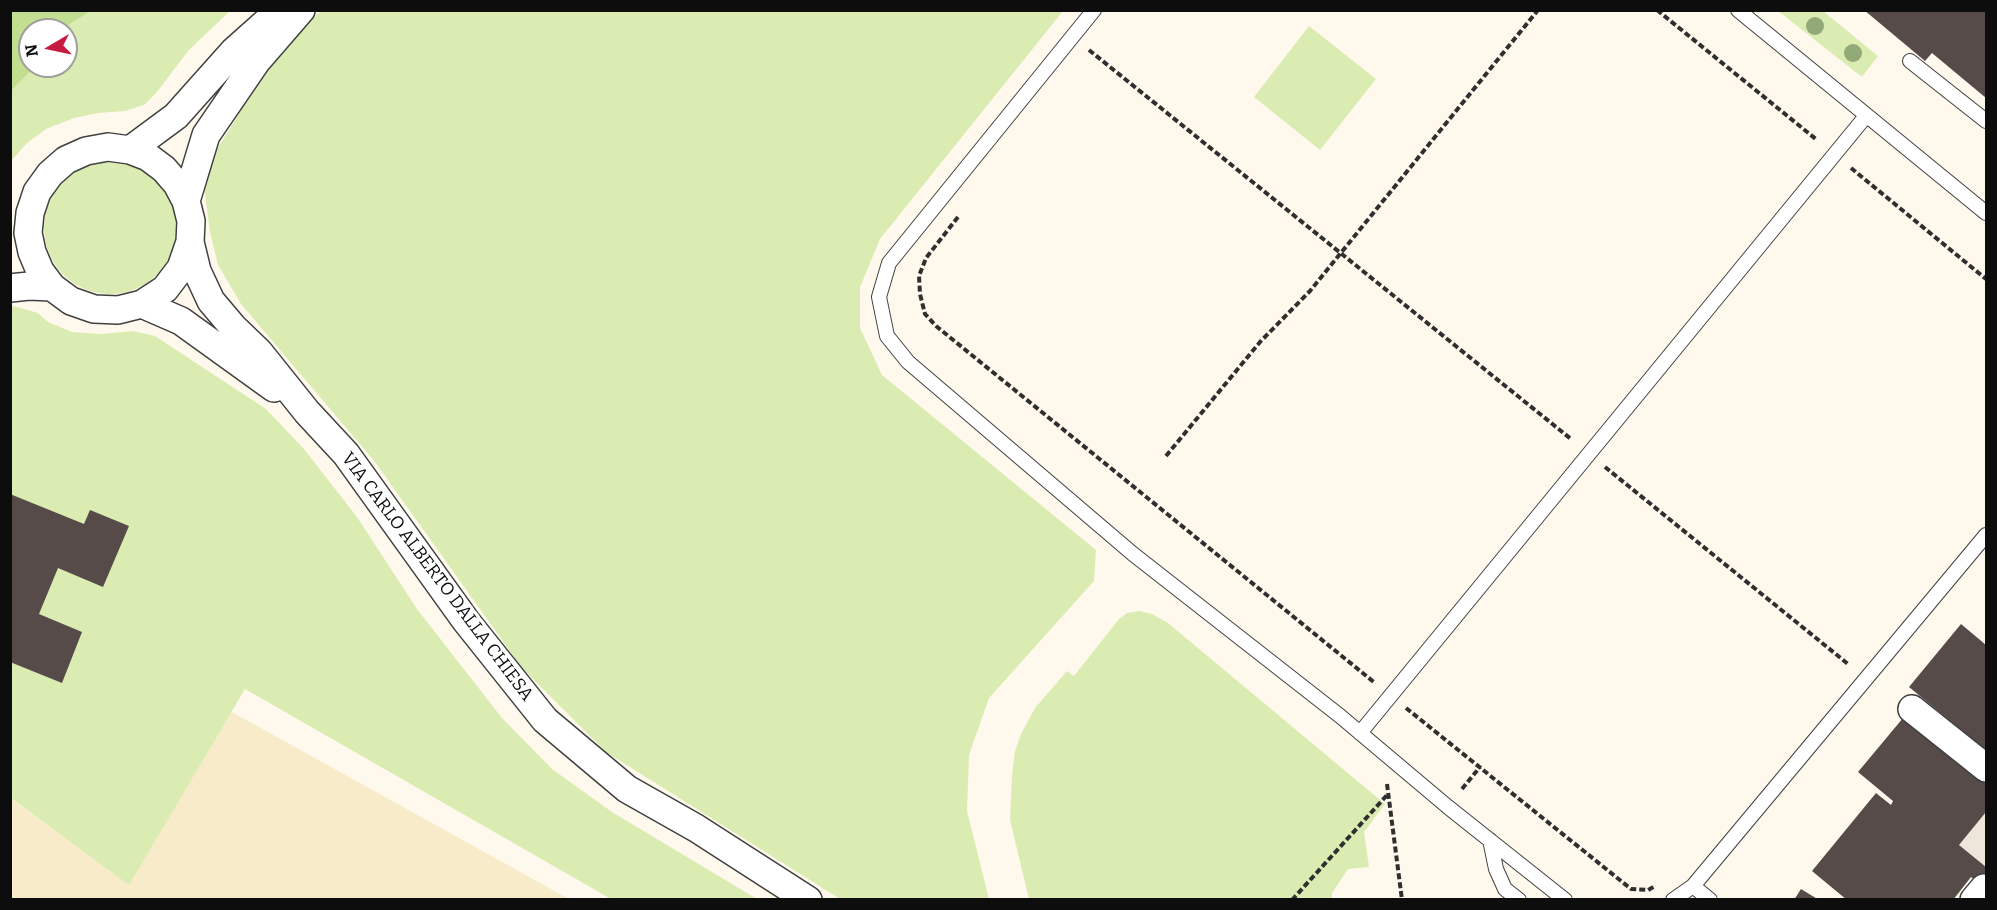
<!DOCTYPE html>
<html>
<head>
<meta charset="utf-8">
<style>
	body { margin:0 }
	#map { position:relative; width:1997px; height:910px; overflow:hidden; background:#fff8ec; font-family:Bitter,serif }
	canvas { display:block }
	.frame { position:absolute; inset:0; border:12px solid #0d0d0d; pointer-events:none }
	.north { position:absolute; left:18px; top:18px; width:60px; height:60px; box-sizing:border-box; background:#fff; border:2px solid #9e9e9e; border-radius:50%; rotate:261deg; font-size:16px; font-weight:700; line-height:24px; text-align:center; color:#0d0d0d }
	.north::after { content:''; display:block; margin:auto; width:21px; height:27px; background:#c61c42; clip-path:polygon(50% 0,100% 100%,50% 72%,0 100%) }
</style>
</head>
<body>
<div id="map">
<canvas width="1997" height="910"></canvas>
<div class="frame"></div>
<div class="north">N</div>
</div>
<script>
const context = document.querySelector('canvas').getContext('2d');
context.lineJoin = 'round';
function paint(path, color) {
  context.fillStyle = color;
  context.fill(path, 'evenodd');
}
function shape(rows) {
  const path = new Path2D();
  for (const r of rows) {
    if (r.length === 3) {
      path.moveTo(r[0] + r[2], r[1]);
      path.arc(r[0], r[1], r[2], 0, 2 * Math.PI);
      continue;
    }
    path.moveTo(r[0], r[1]);
    for (let i = 2; i < r.length; i += 2) path.lineTo(r[i], r[i + 1]);
  }
  return path;
}
function stroke(path, color, width, dash) {
  context.strokeStyle = color;
  context.lineWidth = width;
  context.lineCap = dash ? 'butt' : 'round';
  context.setLineDash(dash || []);
  context.stroke(path);
}
function write(font, color, halo, rows, align = 'center') {
  context.font = font + ' Bitter,serif';
  context.lineWidth = 6;
  context.setLineDash([]);
  context.textBaseline = 'middle';
  context.strokeStyle = halo;
  context.fillStyle = color;
  for (const [text, x, y, turn = 0] of rows) {
    context.save();
    context.translate(x, y);
    context.rotate((+turn || 0) * Math.PI / 180);
    context.textAlign = isNaN(turn) ? turn : align;
    if (halo) context.strokeText(text, 0, 0);
    context.fillText(text, 0, 0);
    context.restore();
  }
}
const farmland = shape([
	[230,711,569,899,11,899,10,798,129,884]
]);
const green = shape([
	[91,11,230,11,188,51,157,92,144,105,125,111,98,113,74,118,46,129,27,143,11,161,11,91,36,66,66,66,65,30,70,24],
	[321,11,1063,11,880,239,860,287,860,328,882,375,1096,550,1094,581,989,698,969,755,967,811,989,899,840,899,606,752,522,668,375,462,241,304,218,265,210,232,204,186,210,160,239,114,234,111,266,68,305,24],
	[1778,11,1823,11,1878,56,1862,77],
	[1309,26,1376,79,1320,150,1254,97],
	[110,228,66],
	[14,306,38,313,48,322,72,332,101,334,133,331,155,336,266,409,304,449,357,517,417,609,502,718,552,769,612,812,757,899,611,899,245,689,129,885,11,798,10,307],
	[1139,611,1152,614,1168,623,1385,804,1364,832,1369,867,1348,869,1332,893,1332,899,1029,899,1010,820,1012,775,1015,751,1021,734,1035,708,1067,671,1074,676,1119,619,1127,613]
]);
const forest = shape([
	[11,10,91,11,70,24,65,30,30,30,30,66,36,66,11,91]
]);
const plaza = shape([
	[1986,812,1986,867,1959,845]
]);
const building = shape([
	[1864,10,1986,10,1986,98,1932,53,1925,61],
	[10,494,84,524,90,510,129,526,103,587,58,568,39,614,82,632,62,683,10,662],
	[1961,624,1986,645,1986,750,1909,687],
	[1908,712,1986,774,1986,812,1959,845,1986,867,1986,890,1971,877,1953,900,1847,900,1812,871,1876,793,1891,805,1893,801,1858,772],
	[1801,889,1819,900,1794,900]
]);
const path = shape([
	[1657,10,1817,140],
	[1089,50,1571,439],
	[1851,168,1986,279],
	[958,217,926,258,919,276,920,294,925,314,936,326,1375,683],
	[1166,456,1260,342,1310,291,1538,10],
	[1605,467,1848,664],
	[1406,708,1631,889,1648,890,1655,886],
	[1387,784,1402,900],
	[1462,789,1480,767],
	[1292,900,1388,794]
]);
const lane = shape([
	[1094,10,889,263,879,297,887,336,908,362,1133,554,1340,716,1448,807,1565,900],
	[1738,10,1986,213],
	[1910,61,1986,121],
	[1360,733,1866,116],
	[1490,840,1496,869,1505,889,1519,900],
	[1693,886,1710,900],
	[1673,900,1693,886,1986,535]
]);
const street = shape([
	[130,150,176,116,234,51,280,10],
	[186,201,206,135,256,62,301,10],
	[190,242,181,268,165,289,142,304,118,310,94,309,71,301,52,287,40,271,32,252,28,233,30,213,37,192,50,174,66,160,86,151,108,147,130,150,148,157,164,169,177,184,186,201,191,221,190,242,197,271,211,301,233,327,259,352,307,412,346,454,466,621,545,720,627,789,696,828,808,900],
	[10,288,29,286,52,287],
	[142,304,181,321,274,388],
	[1912,709,1986,768],
	[1974,900,1984,888]
]);
const trees = [
	[1815,26],
	[1853,53]
];
const streetNames = [
	["VIA CARLO ALBERTO DALLA CHIESA",437,577,53]
];
paint(farmland, '#f7ebca');
paint(green, '#dbecb3');
paint(forest, '#c1de91');
paint(plaza, '#efe6db');
paint(building, '#564b48');
stroke(lane, '#404040', 16);
stroke(street, '#404040', 30);
stroke(path, '#2f2f2f', 4, [6, 3]);
stroke(lane, '#fff', 14);
stroke(street, '#fff', 27);
context.fillStyle = '#92a978';
for (const [x, y] of trees) {
  context.beginPath();
  context.arc(x, y, 9, 0, 2 * Math.PI);
  context.fill();
}
write('18px', '#0d0d0d', '#fff', streetNames);
</script>
</body>
</html>
